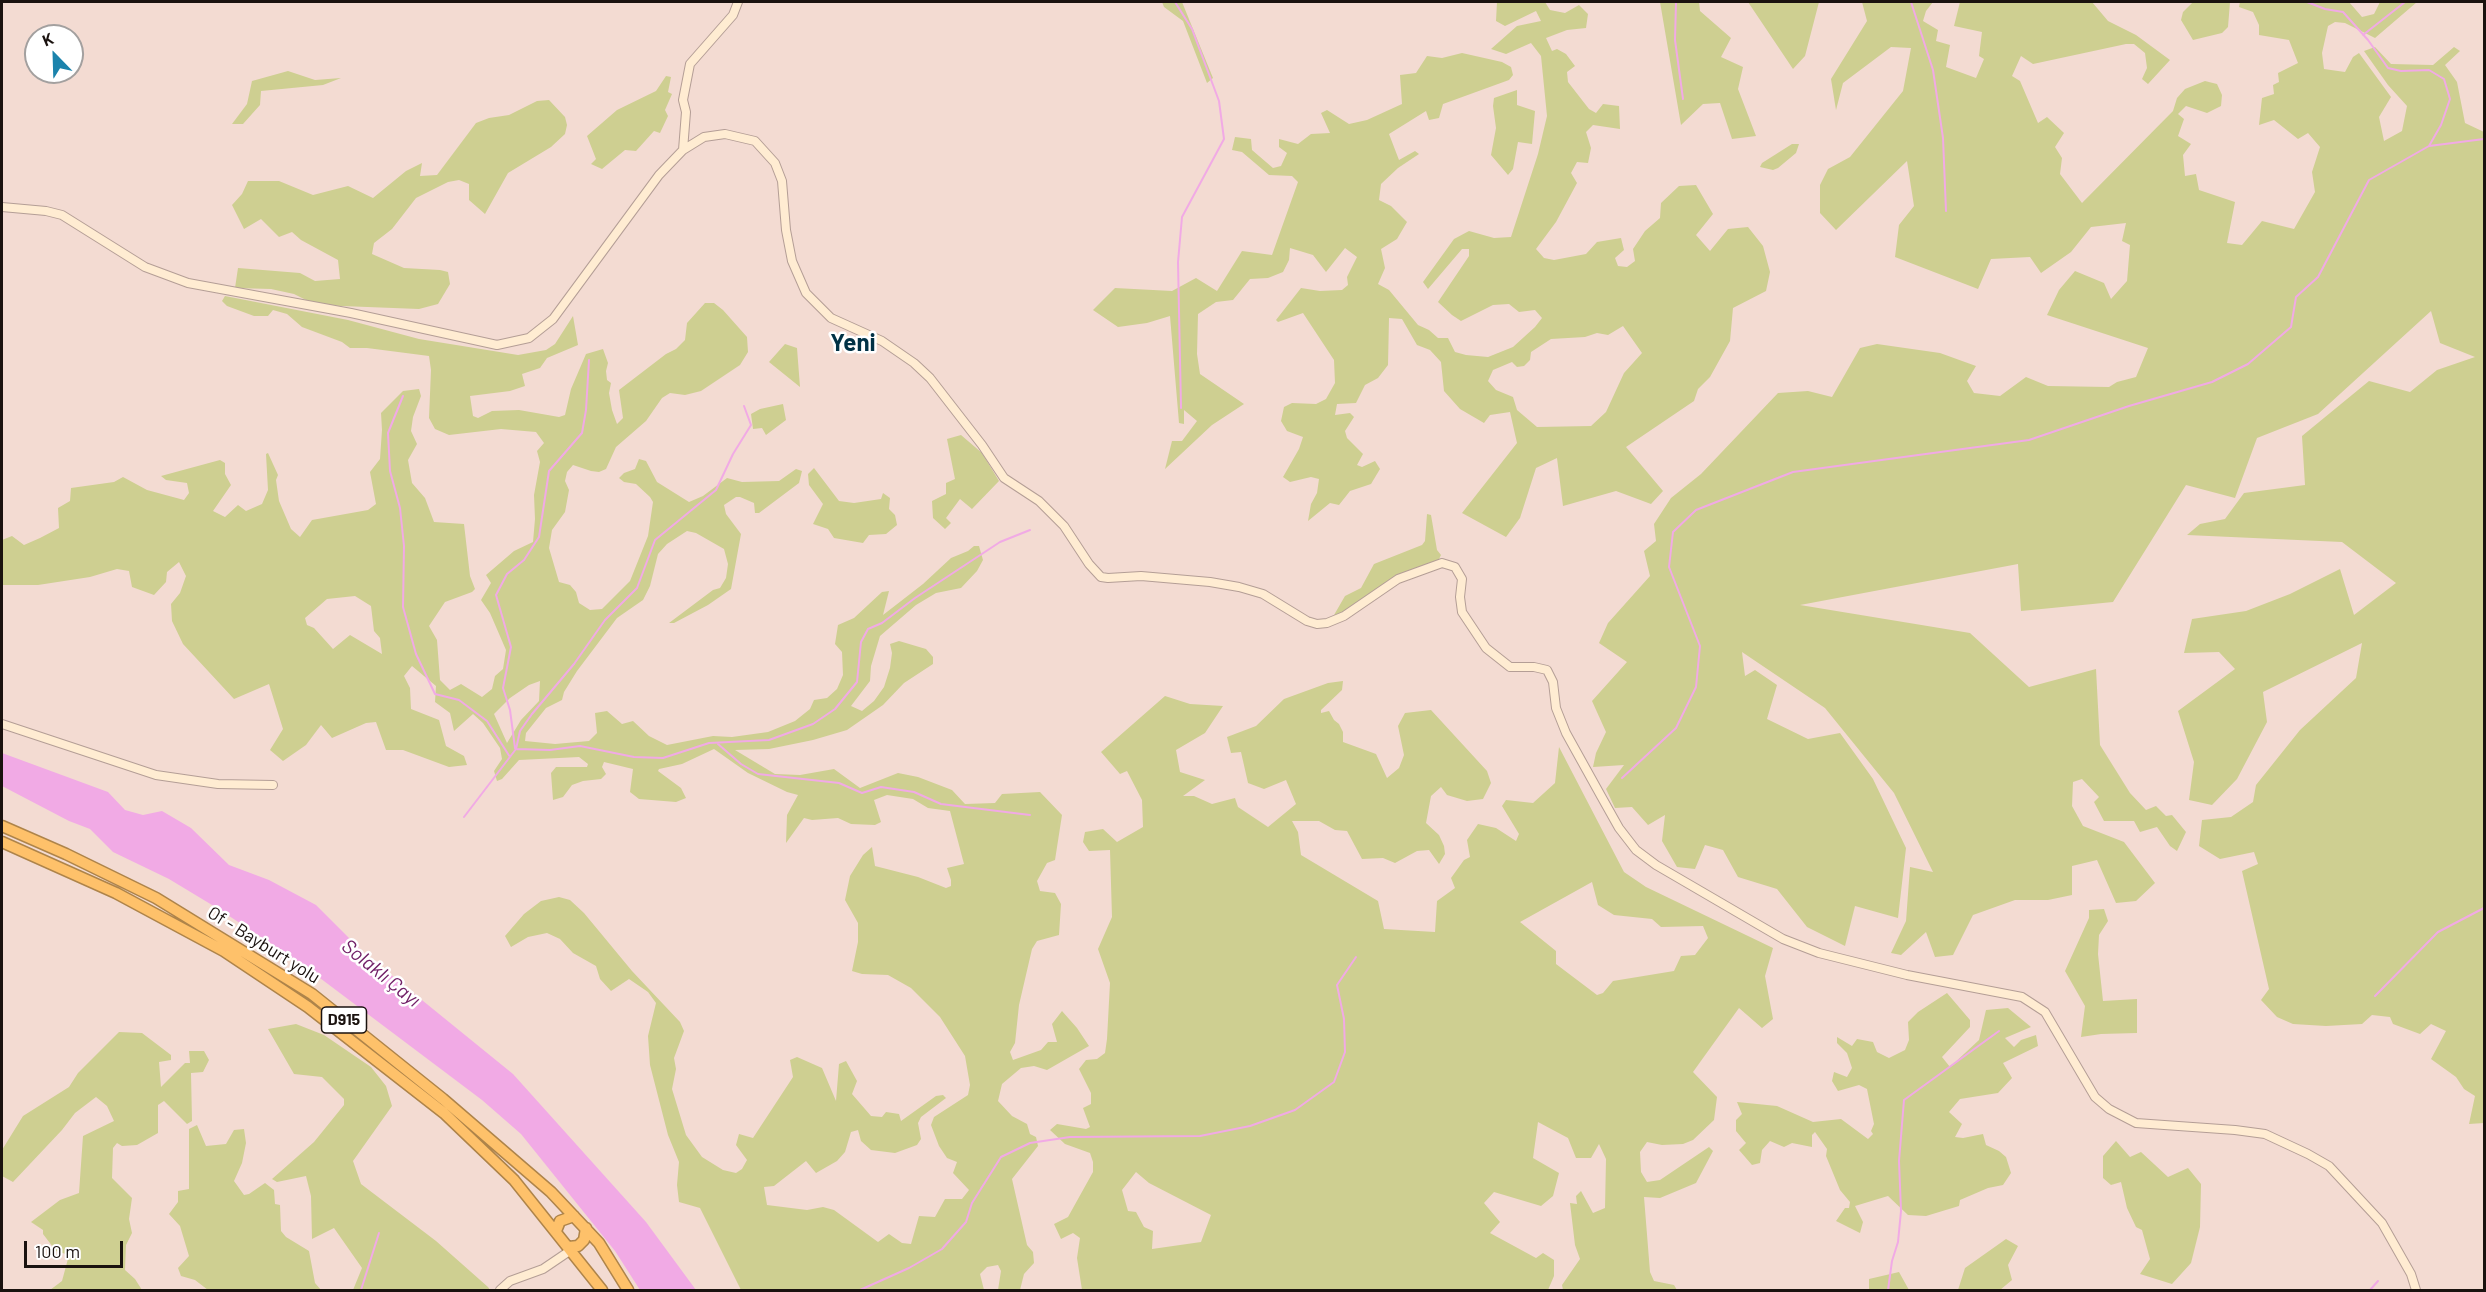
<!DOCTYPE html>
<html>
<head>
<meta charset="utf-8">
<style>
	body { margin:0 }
	#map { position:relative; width:2486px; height:1292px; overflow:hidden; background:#f3dbd2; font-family:Barlow,sans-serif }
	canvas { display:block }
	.frame { position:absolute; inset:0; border:3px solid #1a120f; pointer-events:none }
	.north { position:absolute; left:24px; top:24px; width:60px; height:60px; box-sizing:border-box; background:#fff; border:2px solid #a3a09f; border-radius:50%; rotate:337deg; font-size:16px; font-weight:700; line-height:24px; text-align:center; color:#1a120f }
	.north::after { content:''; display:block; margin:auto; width:21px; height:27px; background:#1b83ac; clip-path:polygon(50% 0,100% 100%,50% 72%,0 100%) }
	.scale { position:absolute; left:24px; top:1241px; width:99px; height:27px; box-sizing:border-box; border:3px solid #1a120f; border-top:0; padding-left:8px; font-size:18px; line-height:21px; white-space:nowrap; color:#1a120f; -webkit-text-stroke:4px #fff; paint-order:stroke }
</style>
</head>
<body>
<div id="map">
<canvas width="2486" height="1292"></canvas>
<div class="frame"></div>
<div class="north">K</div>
<div class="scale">100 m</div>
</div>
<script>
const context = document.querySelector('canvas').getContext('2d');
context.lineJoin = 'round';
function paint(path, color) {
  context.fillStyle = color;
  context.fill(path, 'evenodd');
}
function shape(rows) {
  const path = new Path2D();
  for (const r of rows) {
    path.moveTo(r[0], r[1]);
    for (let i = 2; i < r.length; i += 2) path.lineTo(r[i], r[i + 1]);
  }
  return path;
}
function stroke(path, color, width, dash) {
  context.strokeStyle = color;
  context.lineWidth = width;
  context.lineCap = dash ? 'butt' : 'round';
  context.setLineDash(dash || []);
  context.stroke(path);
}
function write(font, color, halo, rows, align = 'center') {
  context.font = font + ' Barlow,sans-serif';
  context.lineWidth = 5;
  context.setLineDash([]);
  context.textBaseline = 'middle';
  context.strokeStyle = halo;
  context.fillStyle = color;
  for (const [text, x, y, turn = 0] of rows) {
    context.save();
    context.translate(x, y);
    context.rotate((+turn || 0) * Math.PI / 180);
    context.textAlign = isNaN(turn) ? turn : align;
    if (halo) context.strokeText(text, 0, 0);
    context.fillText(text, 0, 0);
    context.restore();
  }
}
const green = shape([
	[1162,2,1182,2,1213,78,1207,83,1183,21,1164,7],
	[1497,2,1545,2,1550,10,1565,13,1579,5,1588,14,1586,28,1567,30,1546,38,1552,51,1557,49,1566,54,1575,66,1567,72,1568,82,1589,109,1596,113,1603,104,1619,106,1620,129,1593,125,1586,132,1591,148,1588,163,1577,162,1571,173,1577,183,1556,222,1536,249,1544,258,1554,260,1586,254,1597,242,1621,238,1624,250,1615,258,1618,266,1627,267,1635,261,1633,249,1645,231,1660,218,1661,203,1679,186,1696,185,1713,214,1696,235,1710,251,1728,229,1748,227,1763,246,1770,272,1766,291,1733,308,1730,341,1710,377,1698,389,1694,401,1626,447,1663,491,1651,504,1616,491,1563,506,1557,458,1536,468,1520,518,1506,537,1462,513,1517,443,1510,412,1490,415,1484,423,1460,409,1444,391,1441,362,1430,350,1417,345,1402,319,1389,318,1388,365,1378,378,1365,385,1356,403,1337,404,1335,415,1350,413,1354,417,1345,431,1347,438,1363,454,1357,465,1362,467,1375,461,1380,469,1371,484,1350,491,1339,505,1330,503,1308,521,1311,504,1317,493,1319,479,1311,477,1290,482,1283,477,1299,449,1303,437,1287,431,1281,421,1284,407,1292,403,1316,404,1326,399,1335,383,1334,360,1303,313,1278,322,1276,320,1301,288,1320,291,1342,290,1348,285,1347,277,1357,257,1345,248,1326,272,1313,255,1290,248,1289,260,1283,272,1268,278,1250,279,1233,300,1216,302,1198,314,1197,354,1200,374,1244,404,1212,425,1165,469,1172,441,1182,441,1197,421,1184,410,1184,424,1179,423,1170,316,1147,323,1118,327,1093,310,1115,288,1172,291,1196,278,1217,291,1242,251,1272,255,1298,182,1292,176,1269,175,1242,152,1232,150,1235,137,1251,139,1252,150,1273,168,1281,166,1287,153,1279,147,1279,139,1298,144,1311,134,1330,133,1321,113,1327,110,1349,124,1367,120,1402,104,1400,75,1416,73,1427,56,1442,58,1462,53,1502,62,1511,67,1513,75,1509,80,1443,104,1439,118,1429,120,1426,111,1389,134,1399,160,1415,151,1419,154,1398,168,1381,184,1379,200,1391,206,1407,222,1397,239,1381,249,1385,268,1378,284,1389,290,1418,325,1429,330,1438,338,1448,338,1455,352,1466,355,1488,357,1513,347,1535,327,1542,318,1535,310,1519,312,1509,304,1493,305,1461,321,1452,315,1438,302,1469,256,1469,249,1462,249,1428,289,1423,282,1454,239,1469,231,1494,238,1511,237,1538,154,1547,116,1541,56,1531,43,1506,54,1491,49,1517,26,1541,21,1536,11,1505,26,1496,21],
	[1623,326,1642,353,1624,373,1606,412,1591,426,1537,427,1517,410,1513,397,1496,390,1488,381,1493,370,1512,362,1517,367,1524,366,1530,360,1531,352,1551,339,1585,337,1597,333,1608,335],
	[1660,2,1699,2,1700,11,1731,38,1721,57,1743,67,1738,89,1756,136,1732,139,1720,103,1703,104,1681,125],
	[1748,2,1819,2,1805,56,1793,69],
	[1862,2,1933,2,1926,11,1923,21,1938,30,1936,41,1950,45,1946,67,1976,78,1984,59,1979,56,1982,32,1954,26,1960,2,2092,2,2108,21,2136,35,2170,60,2148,84,2142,79,2147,68,2145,53,2134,44,2126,44,2033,64,2021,56,2012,76,2020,81,2038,123,2047,117,2064,133,2055,147,2062,158,2060,174,2082,203,2173,111,2177,98,2185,89,2205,81,2217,84,2222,95,2221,106,2207,113,2186,106,2178,114,2184,119,2178,136,2191,144,2183,155,2185,176,2196,174,2199,190,2235,202,2227,243,2242,245,2262,221,2294,229,2315,192,2312,172,2320,147,2308,133,2298,139,2274,120,2259,125,2262,98,2274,94,2273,85,2279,82,2278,73,2298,63,2289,40,2259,35,2259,25,2253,12,2239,7,2240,2,2349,2,2362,17,2374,14,2380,2,2417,2,2375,38,2345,23,2335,22,2328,26,2322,53,2324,69,2345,72,2353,57,2359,53,2391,97,2379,117,2384,141,2402,131,2407,106,2388,85,2364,51,2375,47,2391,64,2433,65,2454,47,2460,51,2445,65,2457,82,2465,123,2484,132,2484,1123,2469,1124,2475,1096,2464,1089,2456,1077,2431,1059,2446,1031,2431,1024,2420,1034,2393,1024,2390,1017,2372,1015,2362,1024,2326,1026,2293,1024,2277,1017,2261,1000,2269,989,2242,871,2258,864,2254,852,2220,859,2199,846,2202,820,2231,817,2253,802,2256,785,2300,730,2356,678,2362,643,2263,692,2267,722,2237,779,2212,805,2189,800,2194,762,2178,711,2235,669,2219,652,2184,653,2192,619,2246,611,2290,594,2340,569,2354,615,2396,583,2342,542,2187,535,2200,524,2225,519,2244,493,2305,485,2302,436,2369,381,2410,392,2437,370,2475,357,2440,343,2431,311,2318,414,2257,438,2235,498,2186,485,2113,602,2021,611,2018,564,1800,605,1970,633,2029,687,2096,669,2100,745,2130,793,2146,810,2156,806,2166,816,2172,815,2186,832,2177,851,2170,846,2157,827,2140,832,2134,821,2104,821,2094,802,2099,797,2082,779,2073,782,2072,806,2083,826,2124,842,2155,883,2136,901,2116,903,2097,860,2072,866,2072,895,2048,900,2015,900,1973,915,1953,955,1935,957,1926,932,1901,955,1891,953,1906,921,1910,867,1933,872,1894,793,1825,708,1742,652,1745,676,1755,670,1777,685,1767,719,1808,739,1840,733,1873,779,1906,848,1898,918,1855,906,1845,946,1807,927,1777,889,1738,877,1723,850,1705,845,1695,869,1677,867,1662,841,1665,815,1648,825,1632,807,1615,808,1606,789,1624,765,1593,767,1596,753,1606,732,1592,701,1627,662,1599,643,1608,623,1650,576,1644,551,1656,541,1654,524,1671,498,1701,474,1778,393,1808,391,1832,397,1860,348,1877,344,1940,353,1976,366,1967,381,1974,393,2000,396,2026,377,2048,386,2109,387,2117,382,2136,377,2148,348,2047,315,2059,290,2075,271,2104,283,2111,299,2127,281,2130,245,2122,241,2126,223,2091,227,2071,252,2041,273,2030,257,1991,259,1978,289,1895,257,1899,225,1914,206,1907,161,1836,230,1820,213,1820,185,1828,169,1850,157,1903,91,1911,48,1891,47,1843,83,1836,110,1831,79,1867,21],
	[2193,2,2230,2,2228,27,2222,33,2193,40,2181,20,2183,12],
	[288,71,315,80,341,78,323,85,261,91,260,105,243,124,232,124,247,104,252,81],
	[666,76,671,77,668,92,672,94,665,110,668,116,660,133,654,131,636,151,625,150,602,169,591,164,596,159,587,136,617,110,656,91],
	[1517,90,1517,105,1535,111,1532,144,1518,142,1513,169,1508,175,1491,155,1496,128,1493,106,1494,98],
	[549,100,565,117,567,125,565,134,551,147,508,173,485,214,469,200,469,184,459,180,448,182,416,198,392,229,374,243,372,254,404,268,440,270,448,272,450,284,438,304,419,309,316,305,294,294,271,289,235,288,238,268,300,273,315,281,340,279,338,260,301,240,292,232,279,237,261,219,244,229,232,205,242,194,248,181,279,181,313,195,348,186,373,198,406,171,422,163,420,176,437,175,476,123,489,118,509,115,537,101],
	[1792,144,1799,144,1796,153,1778,168,1773,170,1760,167,1762,163],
	[225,296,348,320,419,339,518,355,546,350,555,344,573,316,578,345,547,358,540,368,522,374,525,386,510,391,470,396,473,416,478,418,492,411,519,410,559,417,565,415,571,389,586,354,603,349,608,363,606,371,607,380,611,383,609,393,612,410,617,424,623,418,619,390,666,354,676,349,685,340,687,323,705,303,714,303,723,310,747,337,748,352,740,365,701,391,685,395,670,393,662,398,646,421,616,447,606,469,599,472,591,471,573,465,567,472,565,481,569,490,565,512,552,530,549,548,559,582,570,585,576,592,579,603,590,610,602,609,630,581,648,536,653,502,650,497,636,484,624,482,619,478,624,473,635,469,639,459,646,461,657,482,689,502,703,496,727,478,742,482,779,481,796,469,802,471,799,483,759,513,755,513,754,503,740,497,736,497,724,505,726,514,741,534,731,589,708,605,674,623,669,623,713,590,720,588,726,578,728,564,724,549,696,533,687,531,667,544,658,554,650,586,643,600,617,618,577,671,564,692,562,700,546,708,526,733,525,741,555,744,589,741,597,733,595,713,607,711,622,724,633,721,649,736,667,745,713,736,732,737,768,732,795,721,810,709,814,700,827,698,837,689,843,675,842,652,835,644,838,625,854,618,882,592,889,591,883,615,923,584,951,558,968,551,974,546,979,546,983,560,977,571,961,588,936,593,916,605,880,636,871,666,870,681,851,706,862,711,874,701,884,687,890,668,892,653,890,644,899,641,926,649,933,657,933,664,904,683,883,705,847,730,813,740,769,749,735,750,775,774,800,775,834,769,860,788,898,773,918,777,952,790,965,804,995,803,1002,794,1040,792,1062,815,1055,860,1047,863,1037,881,1040,891,1055,893,1061,904,1059,935,1037,941,1032,949,1019,1005,1015,1043,1010,1052,1013,1060,1041,1050,1048,1042,1057,1042,1052,1024,1062,1011,1077,1028,1089,1046,1047,1070,1034,1066,1021,1068,1002,1084,998,1101,1012,1116,1027,1124,1030,1134,1036,1137,1038,1146,1012,1179,1027,1245,1033,1252,1034,1263,1024,1274,1020,1290,998,1290,1001,1271,998,1265,987,1267,980,1274,984,1290,741,1290,700,1208,679,1202,677,1185,679,1162,668,1135,650,1065,648,1036,656,1003,648,992,629,979,611,991,600,979,596,966,573,953,560,939,547,933,528,937,511,947,505,936,524,914,541,901,559,897,570,900,584,913,632,971,680,1022,684,1031,674,1058,676,1069,672,1089,686,1135,702,1157,723,1170,736,1173,742,1169,747,1160,736,1145,739,1134,753,1138,793,1077,790,1060,797,1057,822,1068,836,1101,839,1064,846,1061,857,1081,852,1094,871,1116,882,1117,886,1112,899,1114,901,1121,936,1096,943,1095,946,1098,921,1117,918,1123,921,1139,917,1145,895,1153,871,1150,861,1141,858,1130,851,1132,845,1152,837,1161,816,1173,806,1161,774,1186,764,1187,767,1205,807,1210,823,1207,834,1210,878,1242,889,1234,902,1243,911,1244,919,1216,935,1217,945,1199,962,1199,969,1190,953,1173,957,1162,947,1158,939,1146,931,1125,934,1117,968,1095,970,1085,965,1056,940,1017,911,988,888,975,862,974,852,971,858,942,858,923,845,900,850,876,863,855,872,847,875,866,918,877,946,888,951,886,951,880,947,868,964,864,950,811,928,808,913,799,887,795,874,800,881,822,875,825,851,824,838,818,812,820,804,818,786,843,787,815,798,795,787,792,748,773,714,749,682,764,659,769,658,771,681,788,686,798,676,802,639,799,630,792,633,769,604,762,602,767,606,774,601,779,583,781,572,785,563,797,553,800,551,773,556,767,587,767,588,764,579,757,519,760,502,779,497,781,494,771,502,759,500,748,483,723,473,714,454,731,450,713,435,702,436,686,412,666,404,676,410,688,411,709,439,720,446,746,464,756,467,765,449,767,403,750,386,750,376,722,366,723,332,738,321,725,306,745,283,761,270,750,283,729,269,684,234,699,183,644,172,621,171,604,180,593,186,576,179,562,167,572,166,582,154,595,132,587,129,571,117,569,90,577,38,585,2,585,2,540,12,536,24,545,40,538,59,528,58,508,70,501,71,488,114,482,123,477,147,490,184,500,189,493,187,483,166,480,161,476,220,460,225,463,225,474,231,485,213,511,225,517,238,505,246,511,262,504,268,490,266,454,268,453,278,475,276,480,279,501,291,529,300,537,312,520,368,510,376,504,370,472,380,459,382,430,381,413,403,391,419,389,421,396,413,417,411,431,417,444,408,460,412,483,425,498,434,522,464,524,470,576,475,589,472,592,445,602,429,626,437,640,440,680,450,690,461,684,482,697,492,689,495,676,503,669,506,650,490,613,481,600,491,583,486,575,514,551,533,542,535,519,534,495,540,462,537,451,544,443,536,432,501,429,449,435,435,429,429,418,431,370,429,356,367,348,350,348,342,342,302,327,287,314,273,310,268,316,254,316,227,306,222,301],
	[355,596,371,606,374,631,380,638,382,654,350,635,333,649,314,628,307,625,305,618,327,599],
	[540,681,539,701,521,720,507,743,494,714,510,698,529,685],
	[785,344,797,348,800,387,769,362],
	[783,404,786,420,766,435,762,428,753,429,751,414,760,409],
	[961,435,982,453,999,481,972,509,960,499,946,518,951,523,945,529,933,518,932,501,946,494,946,483,955,479,947,439],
	[814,468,839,501,854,503,881,499,883,493,890,498,889,509,895,515,897,525,886,534,869,535,863,543,834,538,828,529,813,524,823,504,809,485,808,474],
	[1427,514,1431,515,1437,550,1441,555,1438,561,1343,612,1334,615,1345,596,1361,588,1374,564,1422,545,1425,541],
	[1343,681,1342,690,1321,710,1321,713,1329,711,1334,720,1339,724,1343,732,1343,742,1376,754,1387,778,1399,768,1404,755,1398,726,1405,713,1431,710,1487,771,1491,783,1483,799,1467,801,1447,795,1441,787,1431,796,1426,823,1439,835,1444,846,1445,854,1439,864,1429,850,1417,851,1395,863,1383,858,1362,859,1347,831,1335,830,1319,821,1292,821,1298,832,1301,855,1378,901,1384,929,1435,932,1437,901,1455,888,1451,878,1464,860,1470,857,1467,840,1478,824,1496,828,1516,841,1519,834,1502,806,1506,800,1533,803,1555,783,1559,747,1624,872,1646,887,1773,948,1765,976,1773,1019,1762,1028,1739,1008,1693,1072,1717,1097,1714,1120,1693,1140,1683,1144,1662,1145,1647,1142,1640,1152,1641,1172,1647,1182,1660,1180,1709,1147,1713,1151,1696,1183,1660,1198,1644,1197,1650,1272,1654,1281,1674,1285,1677,1290,1563,1290,1562,1285,1580,1259,1575,1245,1570,1203,1577,1204,1576,1196,1581,1191,1593,1213,1605,1208,1606,1159,1599,1144,1591,1158,1576,1158,1568,1138,1538,1122,1533,1158,1559,1173,1553,1196,1541,1206,1494,1192,1484,1203,1500,1222,1490,1233,1536,1258,1543,1253,1554,1260,1554,1276,1548,1290,1082,1290,1077,1258,1080,1238,1073,1233,1061,1239,1054,1224,1068,1217,1093,1172,1093,1162,1090,1153,1065,1144,1050,1130,1057,1124,1086,1129,1090,1127,1083,1108,1091,1104,1091,1093,1079,1069,1086,1060,1097,1059,1105,1053,1107,1039,1110,983,1098,949,1112,917,1110,850,1089,851,1083,842,1085,832,1103,829,1117,842,1143,827,1142,800,1127,771,1120,774,1101,752,1165,696,1190,704,1223,706,1205,733,1176,750,1180,772,1205,780,1183,796,1194,796,1212,804,1235,798,1238,807,1268,827,1296,804,1286,780,1264,789,1248,783,1241,752,1231,753,1227,737,1256,726,1284,699,1328,683],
	[1592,882,1598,905,1614,915,1652,919,1661,927,1703,926,1708,938,1695,955,1681,956,1674,971,1613,981,1603,993,1597,995,1556,964,1556,951,1520,922],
	[1136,1172,1149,1183,1211,1215,1201,1242,1152,1249,1153,1231,1144,1227,1136,1212,1128,1211,1122,1190],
	[2104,909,2108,921,2099,935,2098,954,2103,1001,2137,999,2137,1033,2101,1034,2081,1037,2085,1006,2065,971,2089,918,2089,910],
	[1947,993,1970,1020,1970,1027,1942,1057,1950,1067,1979,1040,1986,1010,2008,1008,2031,1027,2005,1038,2014,1047,2021,1040,2036,1035,2038,1046,2003,1063,2012,1078,1998,1093,1960,1099,1949,1112,1962,1124,1955,1137,1963,1138,1983,1134,1986,1145,1999,1151,2006,1157,2011,1173,2003,1185,1988,1188,1960,1200,1959,1206,1926,1216,1908,1215,1888,1196,1855,1206,1863,1222,1860,1233,1836,1221,1845,1208,1849,1208,1850,1202,1840,1190,1826,1156,1827,1149,1815,1132,1812,1135,1812,1147,1792,1143,1784,1147,1770,1141,1762,1150,1760,1163,1752,1165,1739,1150,1746,1143,1736,1131,1736,1120,1742,1114,1737,1102,1777,1106,1813,1122,1841,1119,1868,1139,1873,1134,1871,1131,1874,1124,1867,1089,1859,1085,1838,1091,1832,1081,1834,1072,1847,1077,1852,1068,1847,1053,1837,1043,1837,1037,1852,1046,1857,1039,1873,1042,1877,1052,1889,1058,1905,1050,1909,1040,1908,1022,1918,1012],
	[296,1024,324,1035,371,1067,386,1086,392,1106,353,1161,361,1184,436,1241,488,1287,490,1290,353,1290,362,1268,334,1228,312,1239,311,1196,306,1176,277,1182,272,1179,314,1142,344,1105,344,1099,322,1077,294,1074,268,1029],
	[119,1032,142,1033,171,1055,171,1060,159,1062,161,1087,185,1063,190,1063,189,1051,204,1051,209,1060,203,1072,191,1073,192,1121,187,1124,164,1101,158,1105,158,1133,137,1145,122,1146,117,1143,113,1148,112,1178,132,1198,129,1219,132,1233,126,1245,125,1270,135,1279,142,1290,50,1290,62,1281,69,1255,56,1251,43,1234,43,1230,31,1222,60,1200,79,1193,83,1136,114,1121,107,1106,96,1097,75,1113,62,1130,13,1182,2,1176,2,1150,23,1116,69,1087,78,1073],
	[197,1125,206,1146,226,1144,234,1130,244,1129,246,1143,242,1163,234,1181,244,1195,249,1194,265,1183,274,1190,275,1204,280,1205,281,1231,286,1237,309,1251,315,1283,321,1290,208,1290,195,1280,181,1276,178,1268,189,1256,180,1226,169,1214,178,1202,178,1191,189,1189,189,1129],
	[2116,1141,2130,1157,2141,1152,2168,1177,2188,1168,2201,1184,2200,1227,2191,1263,2172,1284,2140,1274,2150,1259,2142,1230,2136,1227,2127,1208,2121,1182,2111,1185,2103,1178,2103,1156],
	[2006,1239,2018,1246,2008,1265,2012,1280,2000,1290,1958,1290,1965,1268],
	[1899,1272,1909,1290,1869,1290,1869,1279]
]);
const water = shape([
	[2,753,108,792,125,810,143,815,162,811,191,828,229,865,269,880,316,905,364,953,513,1074,646,1222,696,1290,640,1290,615,1251,521,1134,482,1100,296,960,217,908,169,879,113,852,90,829,69,821,2,786]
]);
const stream = shape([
	[1175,2,1192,29,1219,101,1224,139,1182,217,1178,262,1181,408],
	[1676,2,1675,40,1683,99],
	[1911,2,1933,70,1943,138,1946,211],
	[2307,2,2325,9,2343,12,2368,40,2388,68,2401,71,2429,70,2444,79,2450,99,2441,125,2429,146],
	[2363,35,2405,2],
	[403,396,388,433,390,471,400,508,404,546,403,607,416,654,435,694,459,700,487,721,510,757],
	[718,744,741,764,758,774,839,783,862,793,881,787,914,792,941,804,1030,815],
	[515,748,510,710,503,688,511,647,496,595,507,574,524,560,539,537,549,471,582,433,586,410,589,360],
	[516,749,520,731,532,714,574,664,605,620,637,588,655,540,716,490,733,454,751,425,744,406],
	[1622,778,1676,728,1696,687,1700,646,1669,567,1673,532,1696,510,1793,472,2029,440,2129,406,2212,382,2248,364,2291,327,2296,297,2318,277,2369,180,2429,146,2484,139],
	[464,817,516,749,550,750,580,746,634,757,663,758,709,743,769,740,813,724,835,709,857,682,861,642,868,629,882,623,915,598,1000,542,1030,530],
	[2375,996,2438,932,2484,908],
	[361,1290,379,1233],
	[860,1290,909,1268,942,1249,966,1222,972,1203,1001,1157,1030,1143,1070,1137,1200,1136,1250,1126,1295,1110,1334,1082,1345,1052,1344,1019,1337,985,1356,957],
	[1888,1290,1892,1261,1898,1242,1901,1211,1899,1161,1904,1100,1999,1031],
	[2370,1290,2378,1281]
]);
const secondary = shape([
	[683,150,686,112,683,100,690,64,733,15,738,2],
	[2,207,46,211,62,215,145,267,188,283,351,313,497,345,529,338,553,319,659,175,683,150,704,137,725,134,755,141,775,163,782,181,786,230,792,261,806,293,831,318,882,341,914,363,930,378,982,445,1004,478,1039,501,1064,526,1089,564,1101,577,1108,578,1141,576,1210,582,1239,587,1263,594,1307,621,1317,624,1327,623,1344,616,1398,579,1442,563,1455,567,1462,579,1460,597,1462,612,1486,648,1510,667,1534,667,1547,670,1553,682,1556,708,1566,733,1601,796,1619,828,1636,850,1656,865,1783,939,1819,953,1907,975,2022,997,2045,1012,2095,1097,2109,1109,2136,1123,2235,1130,2265,1134,2308,1154,2329,1166,2382,1223,2411,1274,2416,1290],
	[2,724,156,775,218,784,273,785],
	[500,1290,510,1281,543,1269,571,1250]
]);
const highway = shape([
	[2,826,66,854,156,898,312,994,443,1099,551,1192,599,1243,628,1290],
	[2,842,116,893,224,951,308,1007,444,1113,514,1180,602,1290],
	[556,1231,560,1221,574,1216],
	[569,1247,578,1246,584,1240,586,1228]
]);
const shields = [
	[344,1020,45]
];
const shieldNames = [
	["D915",344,1020]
];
const streetNames = [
	["Of - Bayburt yolu",264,945,32]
];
const waterNames = [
	["Solaklı Çayı",381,973,39]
];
const districtNames = [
	["Yeni",853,343]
];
paint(green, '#cecf91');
paint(water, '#f1aae5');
stroke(stream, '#f1aae5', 2);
stroke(secondary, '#b49e96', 10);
stroke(highway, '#ae844a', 13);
stroke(secondary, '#ffecd2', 8);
stroke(highway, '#fec16a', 10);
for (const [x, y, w] of shields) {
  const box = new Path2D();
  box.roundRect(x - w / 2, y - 13, w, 26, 4.5);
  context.fillStyle = '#fff';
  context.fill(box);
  stroke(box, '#1a120f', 1.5);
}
write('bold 16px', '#1a120f', null, shieldNames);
write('18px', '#1a120f', '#fff', streetNames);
write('italic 20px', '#722168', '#fff', waterNames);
write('bold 24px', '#003145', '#fff', districtNames);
</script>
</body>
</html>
